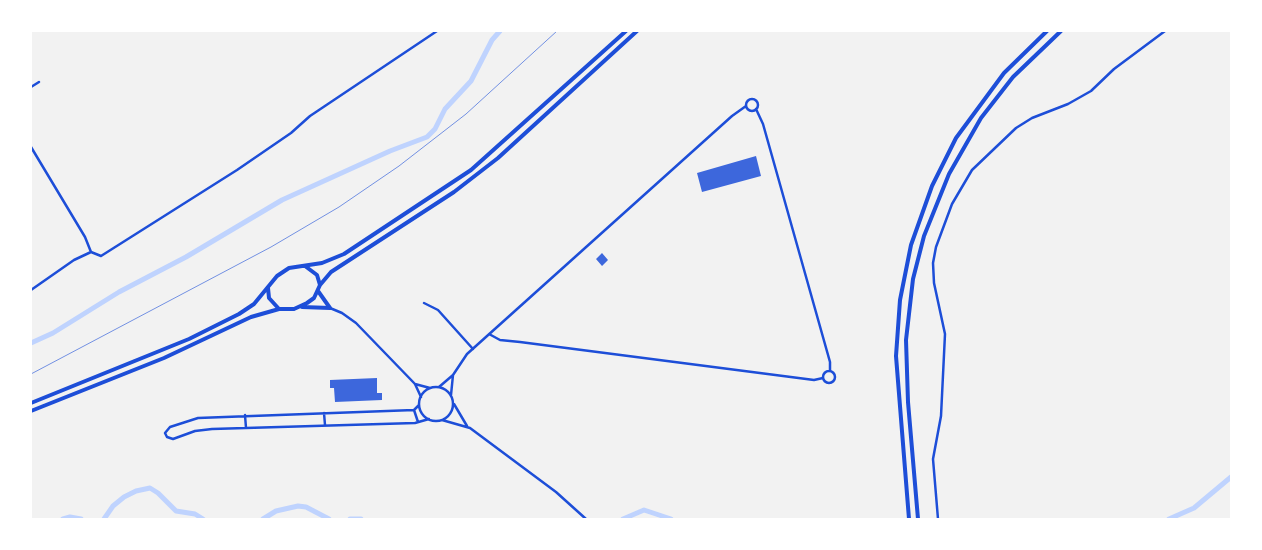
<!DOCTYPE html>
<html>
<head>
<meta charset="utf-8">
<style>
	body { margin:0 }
	#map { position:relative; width:1262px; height:550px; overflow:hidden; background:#f2f2f2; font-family:"Source Sans 3",sans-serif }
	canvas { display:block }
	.frame { position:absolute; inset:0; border:32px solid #fff; pointer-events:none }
</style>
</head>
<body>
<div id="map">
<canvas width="1262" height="550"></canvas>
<div class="frame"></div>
</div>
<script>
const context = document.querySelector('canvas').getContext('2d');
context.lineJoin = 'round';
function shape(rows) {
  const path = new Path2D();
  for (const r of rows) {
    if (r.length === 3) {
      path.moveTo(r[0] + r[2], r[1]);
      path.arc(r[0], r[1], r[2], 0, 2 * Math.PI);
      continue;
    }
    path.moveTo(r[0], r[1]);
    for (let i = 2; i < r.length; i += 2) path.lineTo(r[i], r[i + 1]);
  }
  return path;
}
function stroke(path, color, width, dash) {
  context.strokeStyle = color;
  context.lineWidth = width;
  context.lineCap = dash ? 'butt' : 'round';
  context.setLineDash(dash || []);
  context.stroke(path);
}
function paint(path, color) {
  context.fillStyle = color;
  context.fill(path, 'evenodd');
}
const canal = shape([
	[31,343,53,333,119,292,186,257,282,200,390,151,427,137,435,129,445,109,471,81,492,40,500,31],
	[63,519,70,517,81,519],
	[104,519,113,506,124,497,136,491,150,488,158,493,176,511,195,514,203,519],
	[263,519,276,511,298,506,306,507,329,519],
	[350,519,361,519],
	[623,519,644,510,671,519],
	[1169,519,1194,508,1231,477]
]);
const building = shape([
	[756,156,761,176,702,192,697,173],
	[602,253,608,260,602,266,596,259],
	[377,378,377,393,382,393,382,400,335,402,334,388,330,388,330,380]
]);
const path = shape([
	[640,519,655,519]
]);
const minor = shape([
	[31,87,39,82],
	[752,105,6],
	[756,109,763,124,830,362,830,371],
	[31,147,85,237,91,252],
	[91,252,101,256,237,170,291,133,310,116,437,31],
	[31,290,74,260,91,252],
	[424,303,438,310,473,349],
	[330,308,342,313,356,323,415,384,421,397],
	[489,334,500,340,520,342,814,380,823,378],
	[829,377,6],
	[415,384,430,388],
	[436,404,17],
	[439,387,453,375,467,354,732,116,746,106],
	[451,395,453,375],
	[454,404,467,426],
	[419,405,414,410,198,418,170,427,165,433,167,437,173,439,195,431,212,429,415,423,429,419],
	[414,410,418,422],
	[324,413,325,425],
	[245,415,246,428],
	[442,420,470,428,556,492,586,519],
	[938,519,933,459,941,416,945,334,934,283,933,263,936,247,952,204,972,170,1016,128,1032,118,1068,104,1091,91,1114,69,1165,31]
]);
const trunk = shape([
	[305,266,317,275,320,285],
	[268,288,269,298,279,309],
	[318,291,330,308],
	[302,307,330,308],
	[31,403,189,339,239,314,254,304,277,276,289,268,322,263,344,254,471,170,626,31],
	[31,411,164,358,251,317,279,309,294,309,307,303,314,298,320,285,331,272,454,192,498,158,637,31]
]);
const motorway = shape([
	[909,519,896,356,900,300,911,245,932,186,956,138,1004,73,1047,31],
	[918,519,908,402,906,340,913,279,924,236,949,174,981,118,1013,77,1061,31]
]);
const rail = shape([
	[31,374,271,247,339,207,399,166,466,114,557,31]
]);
stroke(canal, '#bfd3fe', 5);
paint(building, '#3d67dc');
stroke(path, '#1d4ed8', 1);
stroke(minor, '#1d4ed8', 2.5);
stroke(trunk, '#1d4ed8', 4);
stroke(motorway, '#1d4ed8', 4);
stroke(rail, '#7290e2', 1);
</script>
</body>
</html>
